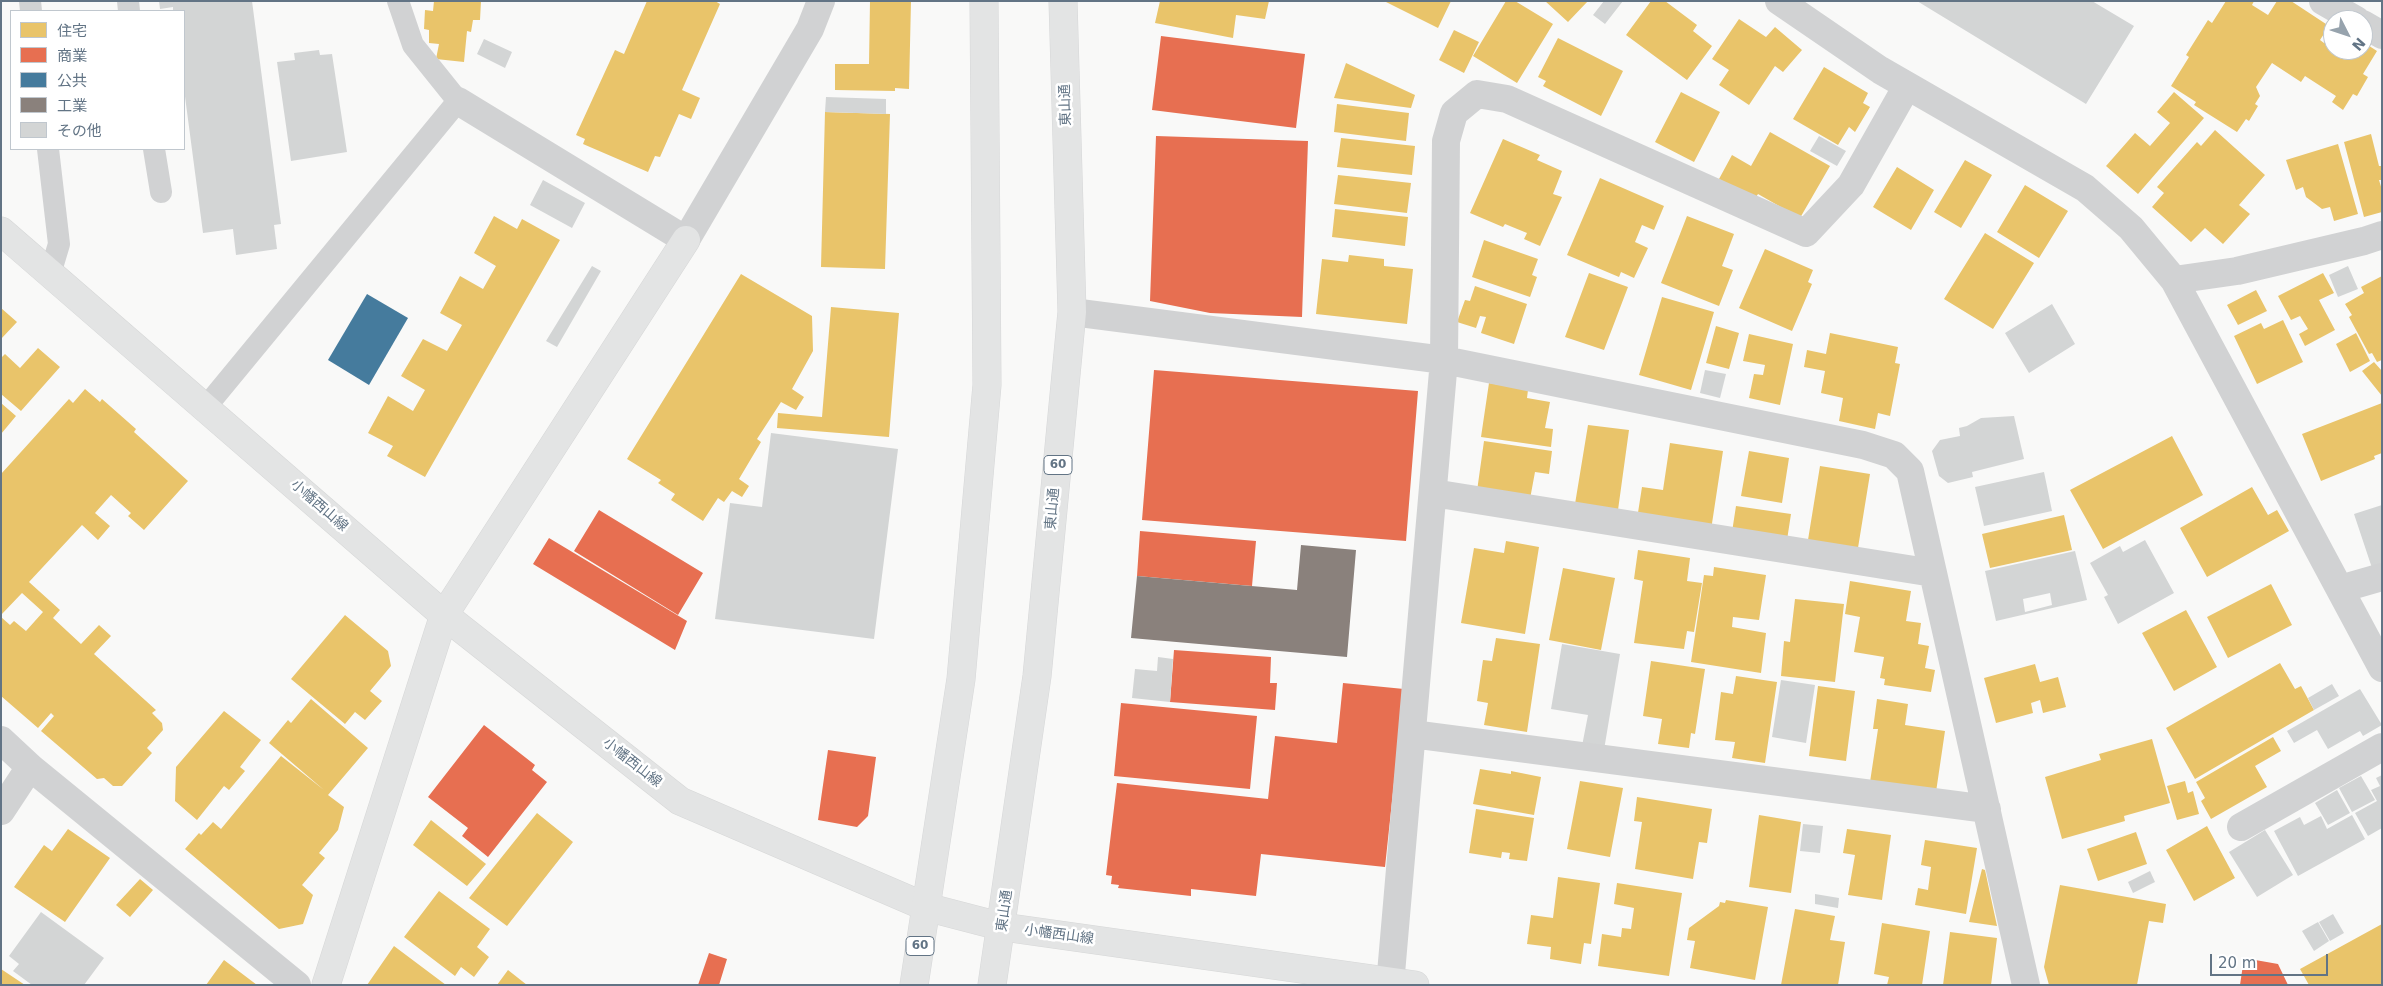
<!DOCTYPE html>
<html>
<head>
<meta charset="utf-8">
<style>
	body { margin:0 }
	#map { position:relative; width:2383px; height:986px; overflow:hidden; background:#f9f9f8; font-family:"DejaVu Sans","Noto Sans JP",sans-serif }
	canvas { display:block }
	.frame { position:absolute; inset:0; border:2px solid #627485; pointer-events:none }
	.legend { position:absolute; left:10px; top:10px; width:175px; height:140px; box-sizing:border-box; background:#fff; border:1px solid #c0c7ce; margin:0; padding:6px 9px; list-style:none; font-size:15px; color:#627485 }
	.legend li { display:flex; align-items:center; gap:10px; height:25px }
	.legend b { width:25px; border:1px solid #c0c7ce }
	.north { position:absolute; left:2323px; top:10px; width:50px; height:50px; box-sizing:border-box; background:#fff; border:1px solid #c0c7ce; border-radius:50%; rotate:131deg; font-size:14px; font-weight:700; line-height:20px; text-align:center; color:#627485 }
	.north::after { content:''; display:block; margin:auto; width:18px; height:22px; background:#97a3ad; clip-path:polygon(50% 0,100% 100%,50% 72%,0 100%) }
	.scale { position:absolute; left:2210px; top:954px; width:118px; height:22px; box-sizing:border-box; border:2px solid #627485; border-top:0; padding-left:6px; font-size:15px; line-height:18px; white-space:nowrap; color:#627485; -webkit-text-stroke:4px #fff; paint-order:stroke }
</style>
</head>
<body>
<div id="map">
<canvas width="2383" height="986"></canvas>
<div class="frame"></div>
<ul class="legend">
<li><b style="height:14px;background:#e9c46a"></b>住宅</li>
<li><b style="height:14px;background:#e76f51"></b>商業</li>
<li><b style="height:14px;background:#457b9d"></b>公共</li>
<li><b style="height:14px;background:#8a817c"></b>工業</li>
<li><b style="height:14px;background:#d3d5d5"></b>その他</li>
</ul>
<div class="north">N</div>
<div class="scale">20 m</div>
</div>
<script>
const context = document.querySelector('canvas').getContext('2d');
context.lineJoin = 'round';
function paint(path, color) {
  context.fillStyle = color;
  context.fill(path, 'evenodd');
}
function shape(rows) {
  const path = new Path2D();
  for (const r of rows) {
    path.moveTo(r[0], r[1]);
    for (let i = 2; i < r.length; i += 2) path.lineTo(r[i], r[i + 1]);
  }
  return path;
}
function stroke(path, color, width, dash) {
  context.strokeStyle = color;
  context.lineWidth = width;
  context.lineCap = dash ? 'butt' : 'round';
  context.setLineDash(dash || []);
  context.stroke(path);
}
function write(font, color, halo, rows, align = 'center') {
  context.font = font + ' "DejaVu Sans","Noto Sans JP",sans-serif';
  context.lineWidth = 5;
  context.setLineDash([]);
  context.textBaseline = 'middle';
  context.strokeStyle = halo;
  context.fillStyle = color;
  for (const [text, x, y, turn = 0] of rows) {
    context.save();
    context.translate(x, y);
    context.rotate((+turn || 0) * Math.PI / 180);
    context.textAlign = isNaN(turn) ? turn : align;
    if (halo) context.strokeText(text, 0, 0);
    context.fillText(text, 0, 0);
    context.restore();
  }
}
const homes = shape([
	[434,1,481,1,480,20,473,20,471,32,467,31,464,62,436,59,439,44,429,43,429,30,424,29,425,10,433,11],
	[647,1,715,1,720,4,682,90,700,98,691,119,679,114,660,157,655,156,648,172,583,144,585,139,576,135,615,50,624,54],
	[870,1,911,1,909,89,895,88,895,91,835,90,835,64,869,64],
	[1160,1,1269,1,1265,19,1236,15,1233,38,1155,23],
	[1384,1,1451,1,1438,28],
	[1506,1,1515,1,1553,24,1517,83,1473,56],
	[1545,1,1588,1,1568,22],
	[1651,1,1665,1,1697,25,1693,31,1712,46,1687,80,1626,35],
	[2226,1,2254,1,2252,5,2268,15,2277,1,2291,1,2329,26,2320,40,2324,43,2333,32,2333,50,2363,50,2363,42,2377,51,2363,74,2368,77,2357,96,2353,94,2343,110,2332,102,2336,96,2305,76,2301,82,2272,63,2256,87,2260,96,2255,104,2258,106,2249,121,2246,119,2237,132,2194,105,2196,102,2171,86,2189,57,2186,55,2208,20,2212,23],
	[1739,19,1766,37,1775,27,1802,50,1783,72,1775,66,1749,105,1719,85,1729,70,1712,59],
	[1454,30,1479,42,1464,73,1439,60],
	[1558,38,1623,71,1601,116,1543,86,1546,81,1538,77],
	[1346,63,1415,95,1411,108,1334,98],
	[1824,67,1868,93,1863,103,1870,107,1855,132,1849,127,1838,145,1793,119],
	[1681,92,1720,112,1694,162,1655,142],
	[2174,92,2204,118,2138,194,2106,166,2135,133,2150,146,2170,123,2157,112],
	[1337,104,1409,113,1406,141,1334,132],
	[825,112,890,114,885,269,821,267],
	[2215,130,2265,175,2239,205,2250,214,2223,244,2205,228,2191,242,2152,207,2164,193,2157,187,2197,142,2201,146],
	[1770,132,1830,166,1800,218,1758,194,1755,199,1719,179,1732,155,1751,166],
	[2371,134,2379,166,2382,166,2382,180,2379,180,2382,190,2382,212,2364,217,2344,142],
	[1341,138,1415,146,1412,175,1337,167],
	[1503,139,1540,155,1537,160,1562,171,1553,194,1562,197,1540,246,1524,239,1527,233,1505,224,1503,227,1470,213],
	[2338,144,2358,214,2334,221,2330,207,2322,209,2306,197,2303,187,2296,190,2286,160],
	[1965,160,1992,175,1961,228,1934,212],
	[1897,167,1934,190,1911,230,1873,207],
	[1338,175,1411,183,1407,213,1334,204],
	[1600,178,1664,206,1654,230,1642,225,1635,242,1648,248,1634,278,1621,272,1619,277,1567,255],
	[2025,185,2068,211,2039,258,1997,232],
	[1335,209,1408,217,1405,246,1332,237],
	[494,216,517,229,522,219,560,240,425,477,387,456,393,446,368,433,388,396,413,411,425,390,401,376,423,339,447,351,462,325,440,313,460,276,483,289,496,266,474,253],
	[1687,216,1734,234,1722,266,1733,270,1719,306,1661,283],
	[1985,233,2034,263,1993,329,1944,299],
	[1484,240,1538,259,1532,275,1537,277,1530,297,1472,277],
	[1765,249,1813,270,1808,282,1812,284,1792,331,1739,308],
	[1349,255,1384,259,1384,266,1413,269,1407,324,1316,314,1322,259,1348,262],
	[1589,273,1628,287,1604,350,1565,337],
	[2323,273,2334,293,2319,300,2335,330,2305,346,2299,334,2308,329,2300,316,2291,320,2278,296],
	[741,274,812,316,813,351,792,389,804,397,796,410,781,402,757,439,761,442,739,479,749,486,742,497,732,491,724,502,718,498,703,521,671,500,675,494,658,483,661,480,627,459],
	[2382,276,2382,360,2377,362,2372,353,2369,354,2349,317,2352,315,2345,304,2364,293,2361,287],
	[1475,286,1527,304,1514,344,1481,333,1486,317,1480,316,1476,328,1457,322,1465,300,1470,301],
	[2256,290,2267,311,2238,325,2227,305],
	[1662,297,1714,312,1691,390,1639,375],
	[831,307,899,313,889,437,777,428,778,413,822,417],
	[1,308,17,322,1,339],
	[2283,320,2303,362,2257,384,2234,336,2261,323,2264,329],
	[1716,326,1739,333,1729,369,1706,363],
	[1830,333,1898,347,1895,363,1900,364,1890,416,1878,413,1875,429,1839,421,1843,398,1821,393,1825,371,1804,367,1807,350,1826,354],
	[2356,333,2370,361,2350,372,2336,344],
	[1749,334,1793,344,1780,405,1749,398,1754,374,1763,375,1765,365,1743,361],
	[38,348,60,367,21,411,1,394,1,358,5,354,20,368],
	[2374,362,2382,371,2382,396,2362,371],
	[1489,383,1528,390,1527,398,1550,402,1545,428,1553,429,1551,447,1481,437],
	[85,389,100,402,102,399,136,429,134,432,188,481,144,530,128,516,131,513,111,495,95,513,110,526,98,540,82,525,29,582,60,610,53,618,81,644,99,625,111,636,94,654,156,710,152,713,162,723,163,730,147,748,152,753,122,786,113,786,104,778,97,779,41,731,54,716,51,713,38,728,1,696,1,617,10,625,14,621,26,631,43,612,22,593,1,615,1,474,69,399,73,403],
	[1,403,16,416,1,434],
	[2382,403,2382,453,2374,456,2375,459,2321,481,2302,434],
	[1588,425,1629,430,1618,510,1575,504],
	[2172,436,2203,495,2103,549,2070,490],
	[1484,441,1552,451,1549,474,1535,472,1530,499,1477,491],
	[1670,443,1723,451,1711,530,1637,519,1642,487,1663,490],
	[1749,451,1789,458,1782,503,1741,496],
	[1820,466,1870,474,1857,554,1807,546],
	[2252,487,2268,515,2277,510,2289,531,2207,577,2180,528],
	[1736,506,1791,514,1787,540,1732,532],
	[2064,515,2072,550,1990,568,1982,534],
	[1506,541,1539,547,1525,634,1461,623,1474,548,1504,553],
	[1638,550,1690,558,1687,581,1702,583,1694,632,1687,631,1684,649,1634,643,1643,581,1634,579],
	[1714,567,1766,575,1759,620,1733,617,1732,627,1766,633,1761,673,1691,662,1704,575,1713,576],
	[1563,568,1615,578,1601,650,1549,640],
	[1850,581,1911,591,1906,621,1921,623,1918,644,1929,646,1925,668,1935,670,1931,692,1884,685,1885,679,1880,678,1884,657,1854,652,1860,617,1845,614],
	[2271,584,2292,625,2228,658,2207,617],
	[1795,599,1844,604,1835,682,1781,676,1784,641,1790,642],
	[2186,610,2217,667,2174,691,2142,633],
	[345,615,388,651,391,666,370,691,382,701,365,720,355,712,345,724,291,679],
	[1496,638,1540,644,1527,732,1484,725,1488,703,1477,701,1483,660,1492,661],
	[1651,661,1705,669,1695,734,1691,733,1689,748,1658,744,1662,719,1643,716],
	[2280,663,2295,689,2301,686,2314,710,2195,779,2166,728],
	[2035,664,2040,682,2058,677,2066,707,2043,713,2040,700,2031,703,2033,713,1996,723,1984,678],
	[1736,676,1777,682,1765,763,1732,758,1735,742,1715,740,1721,692,1733,694],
	[1818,686,1855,691,1846,761,1809,756],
	[311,699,368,748,328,795,344,807,338,830,319,853,325,858,302,885,313,895,303,924,279,929,185,849,199,833,201,835,213,822,221,829,281,756,324,790,269,743,288,720,291,723],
	[1877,699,1908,704,1905,725,1945,731,1936,792,1870,782,1878,729,1873,729],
	[224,711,261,740,240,767,245,771,229,790,224,786,197,820,175,801,176,767],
	[2273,737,2281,751,2255,766,2267,787,2211,819,2201,801,2205,798,2196,782],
	[2152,739,2170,803,2124,816,2125,821,2062,839,2045,777,2101,760,2099,754],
	[1480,769,1511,774,1511,771,1541,777,1534,815,1473,804],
	[1580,781,1623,788,1610,857,1567,849],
	[2185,781,2188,793,2193,791,2199,814,2177,820,2167,786],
	[1637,797,1712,809,1707,843,1699,842,1693,879,1635,869,1642,822,1634,821],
	[1476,809,1534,818,1527,861,1509,859,1510,853,1502,852,1501,858,1469,853],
	[537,813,573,842,507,926,469,898],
	[1759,815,1801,822,1791,893,1749,887],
	[431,820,486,864,467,886,413,845],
	[2207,826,2235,878,2194,901,2166,850],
	[68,829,110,858,65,922,14,887,44,845,52,851],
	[1847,829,1891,835,1882,900,1848,895,1855,855,1843,853],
	[2136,832,2147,864,2098,881,2087,849],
	[1925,840,1977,848,1966,914,1915,905,1918,888,1928,890,1931,867,1921,865],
	[1982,869,1985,870,1997,926,1969,922],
	[1558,877,1600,883,1591,944,1584,943,1581,964,1550,959,1551,947,1527,944,1531,915,1553,918],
	[140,879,153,890,130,917,116,905],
	[1617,883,1682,893,1669,976,1598,966,1602,934,1621,937,1622,928,1631,929,1634,908,1614,904],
	[2060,885,2166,904,2163,923,2149,921,2137,985,2049,985,2044,967],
	[439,891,490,929,477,947,489,957,474,977,461,967,455,976,404,937],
	[1726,900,1768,907,1755,980,1690,968,1695,941,1687,940,1689,928,1719,906,1720,902,1725,903],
	[1795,909,1835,916,1830,940,1845,942,1838,985,1781,985],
	[1882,923,1930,931,1922,985,1887,985,1889,977,1874,974],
	[2382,924,2382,985,2309,985,2300,969],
	[1950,932,1997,938,1991,985,1943,985],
	[394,946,446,985,367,985],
	[224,960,257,985,206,985],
	[1,969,25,985,1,985],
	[508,970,527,985,497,985]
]);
const shops = shape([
	[1161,36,1305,54,1296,128,1152,110],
	[1156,136,1308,141,1302,317,1210,313,1150,301],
	[1154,370,1418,391,1406,541,1142,520],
	[599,510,703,573,678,615,574,551],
	[1140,531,1256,541,1252,586,1137,576],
	[549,538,687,621,675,650,533,564],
	[1174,650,1271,657,1270,683,1277,683,1275,710,1170,702],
	[1343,683,1404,689,1385,867,1261,854,1256,896,1191,889,1191,896,1118,888,1119,885,1111,884,1112,876,1106,875,1117,783,1268,799,1275,736,1337,743],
	[1121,703,1257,716,1250,789,1114,776],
	[484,725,535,765,532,770,547,782,488,857,462,836,468,828,428,797],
	[828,750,876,757,868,816,857,827,818,820],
	[709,953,727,959,719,985,698,985],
	[2244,958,2278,964,2288,985,2240,985]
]);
const public = shape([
	[367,294,408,318,369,385,328,360]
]);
const industry = shape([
	[1301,545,1356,550,1347,657,1131,638,1137,576,1297,590]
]);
const building = shape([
	[159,1,252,1,281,224,274,225,277,249,236,255,233,229,203,233,184,89,184,11,173,11,173,7,160,9],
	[1604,1,1623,1,1605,24,1593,15],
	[1917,1,2092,1,2134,26,2086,104],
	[484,39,512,52,505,68,477,54],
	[319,50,320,55,332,54,347,152,291,161,277,62,295,60,294,53],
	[826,97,886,99,886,114,825,112],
	[1819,136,1846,151,1837,166,1810,151],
	[543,180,585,203,572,228,530,205],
	[592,266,601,271,557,347,546,341],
	[2348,266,2358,289,2338,297,2329,275],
	[2052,304,2075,344,2029,373,2005,333],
	[1705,370,1726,374,1720,398,1700,393],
	[2014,416,2024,459,1972,472,1973,477,1948,483,1939,476,1932,451,1940,440,1960,436,1959,428,1967,426,1981,418],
	[771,433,898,449,874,639,715,619,730,503,762,507],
	[2044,472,2052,511,1984,526,1975,487],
	[2382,505,2382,565,2372,568,2354,514],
	[2145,540,2174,593,2118,624,2104,597,2108,595,2090,563,2120,546,2123,552],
	[2075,551,2087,600,1996,621,1985,571],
	[2050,593,2052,605,2025,612,2023,599],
	[1562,644,1620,654,1604,750,1582,746,1588,715,1551,709],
	[1158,657,1173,659,1170,702,1132,698,1135,669,1157,671],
	[1781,680,1815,685,1806,743,1772,737],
	[2332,684,2339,696,2314,710,2308,698],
	[2360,689,2382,725,2363,736,2360,731,2328,749,2317,730,2294,743,2287,731],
	[2382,775,2382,828,2368,836,2355,813,2377,801,2371,790,2380,786,2376,778],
	[2361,776,2375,800,2352,812,2339,788],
	[2337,790,2350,813,2328,825,2315,803],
	[2352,815,2365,839,2298,876,2274,831,2300,817,2304,825,2321,816,2327,829],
	[1803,824,1823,826,1820,853,1800,851],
	[2265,830,2293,875,2257,897,2229,852],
	[2150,871,2155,882,2133,893,2128,882],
	[1815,894,1839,898,1838,908,1815,904],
	[41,912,104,958,84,985,32,985,13,971,19,964,9,956],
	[2333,914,2344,933,2330,941,2319,922],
	[2318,922,2329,941,2314,951,2302,931]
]);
const lane = shape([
	[30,1,31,11],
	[128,1,129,11],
	[48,149,59,244,50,274],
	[154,149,161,192],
	[205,408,458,101,413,45,398,1]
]);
const street = shape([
	[1779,1,1880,70,2085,188,2131,228,2174,280,2382,668],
	[2323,1,2356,20],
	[2363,24,2382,35],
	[458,101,686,240,810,29,821,1],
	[2174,280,2237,271,2364,241,2382,235],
	[1072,312,1444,360,1863,445,1894,455,1910,471,2026,985],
	[1433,493,1933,573],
	[2340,589,2382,577],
	[1412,734,1987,809],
	[1,740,30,767,297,985],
	[1,811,30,767],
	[2241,827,2382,747],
	[1390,985,1444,360,1446,141,1454,113,1477,94,1507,99,1806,233,1851,185,1907,86]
]);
const secondary = shape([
	[1,231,444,615,680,801,926,907,1003,927,1415,985],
	[326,985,444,615,686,240]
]);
const primary = shape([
	[914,985,961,679,987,385,984,1],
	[992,985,1037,676,1072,312,1063,1]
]);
const shields = [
	[1058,465,28],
	[920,946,28]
];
const shieldNames = [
	["60",1058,465],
	["60",920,946]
];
const streetNames = [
	["東山通",1066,105,-92],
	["小幡西山線",319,506,41],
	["東山通",1053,509,-85],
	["小幡西山線",632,763,38],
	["東山通",1005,911,-82],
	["小幡西山線",1059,935,8]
];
paint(homes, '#e9c46a');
paint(shops, '#e76f51');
paint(public, '#457b9d');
paint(industry, '#8a817c');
paint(building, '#d3d5d5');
stroke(secondary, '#d6d7d7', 29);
stroke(primary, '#d6d7d8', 29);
stroke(lane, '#d1d2d3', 22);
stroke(street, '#d1d2d3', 28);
stroke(secondary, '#e3e4e4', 28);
stroke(primary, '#e3e4e4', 28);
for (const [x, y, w] of shields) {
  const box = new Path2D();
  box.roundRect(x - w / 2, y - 9.5, w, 19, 4);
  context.fillStyle = '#fff';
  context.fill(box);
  stroke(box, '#627485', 1);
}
write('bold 12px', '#627485', null, shieldNames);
write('14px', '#627485', '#fff', streetNames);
</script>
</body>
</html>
